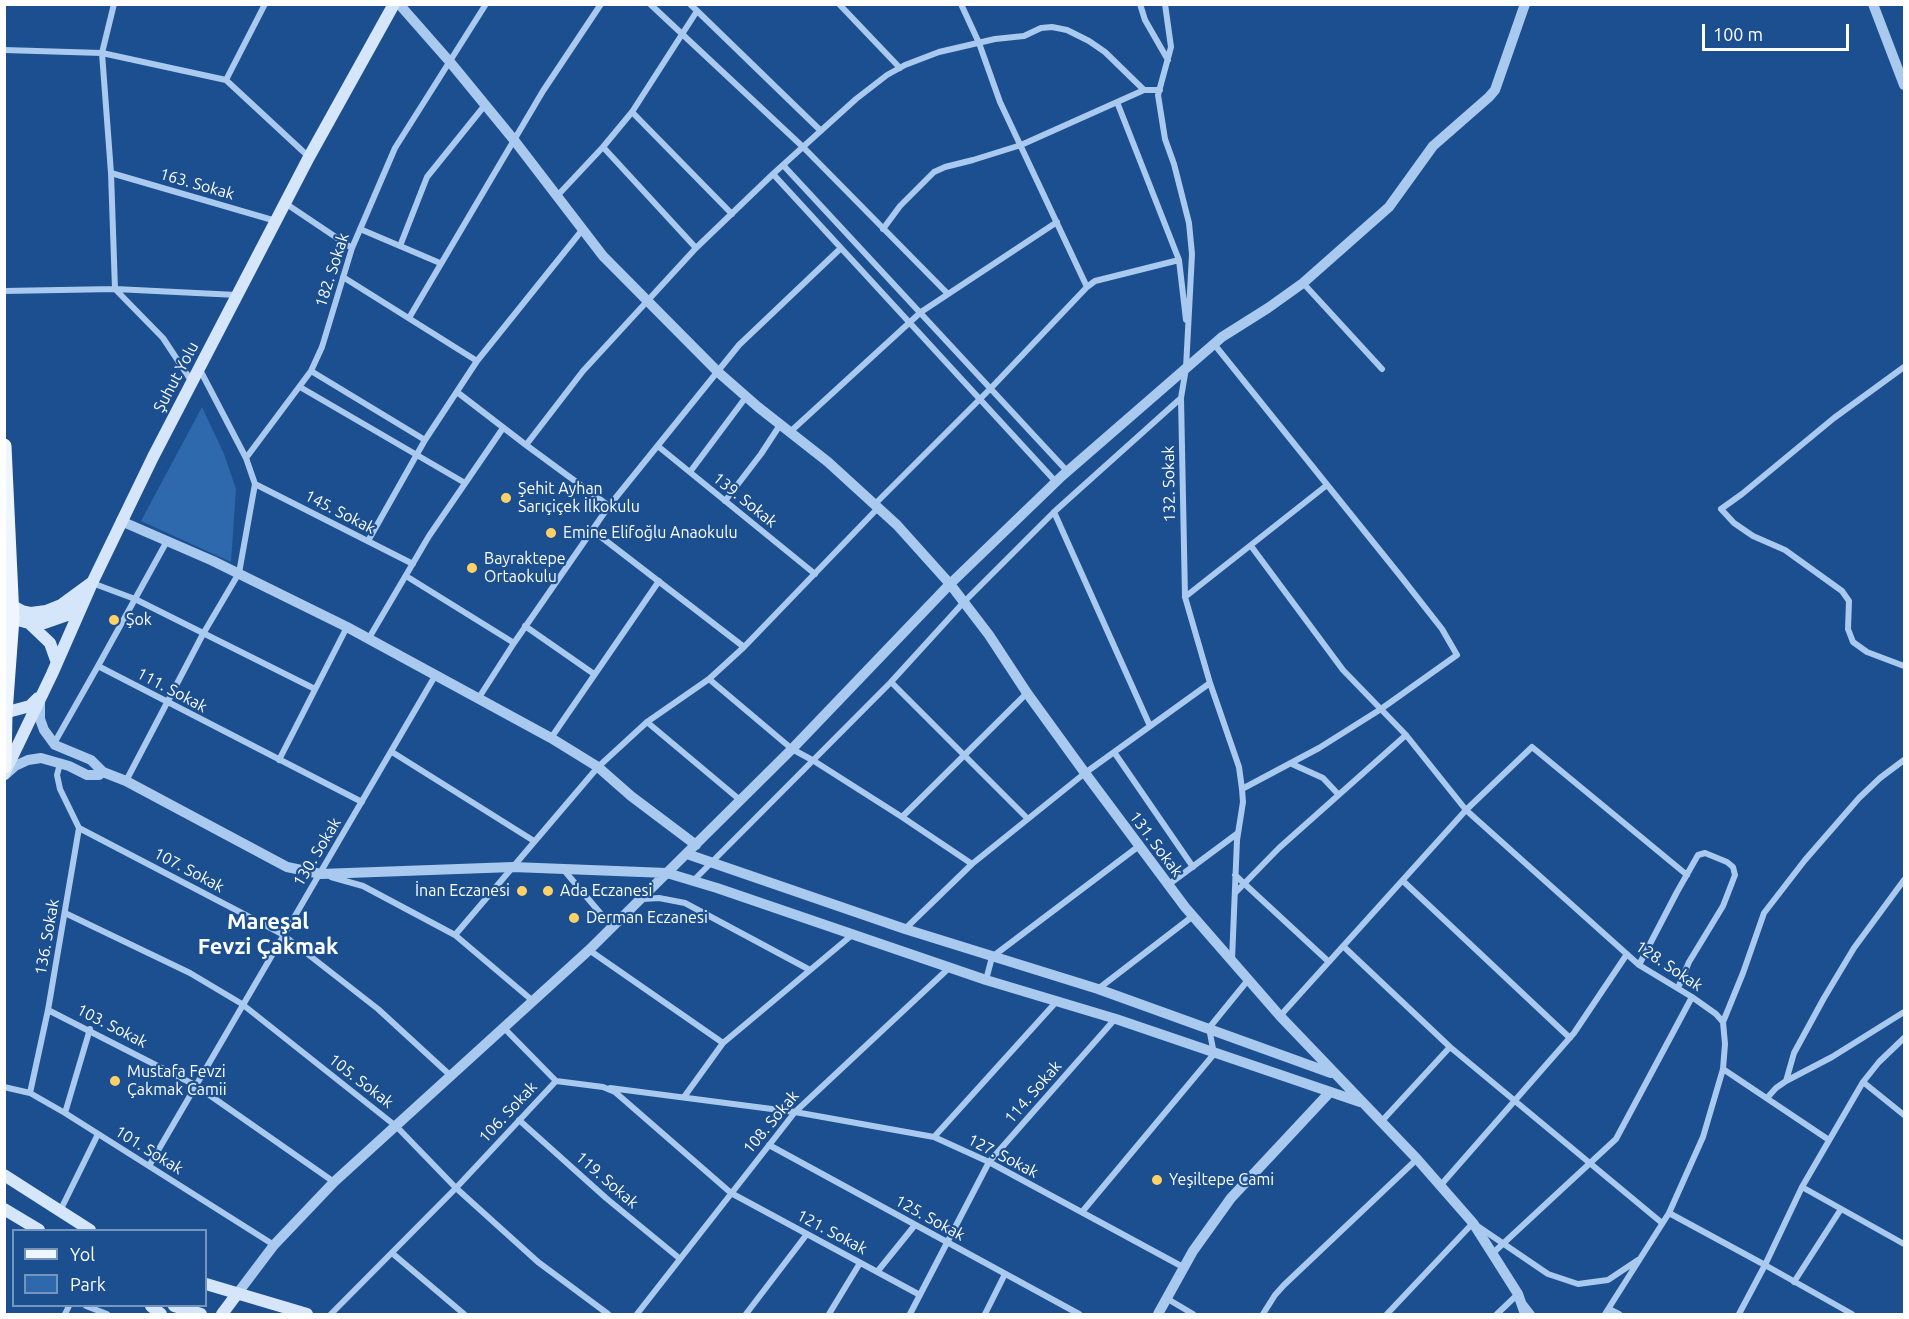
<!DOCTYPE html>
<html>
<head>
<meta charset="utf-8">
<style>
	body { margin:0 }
	#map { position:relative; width:1909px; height:1319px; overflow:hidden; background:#1b4f8f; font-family:Ubuntu,sans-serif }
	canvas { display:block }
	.frame { position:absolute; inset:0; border:6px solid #fff; pointer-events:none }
	.legend { position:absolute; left:12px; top:1229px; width:195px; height:78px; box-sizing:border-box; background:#1b4f8f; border:2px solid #7695bc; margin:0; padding:8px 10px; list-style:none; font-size:18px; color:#fff }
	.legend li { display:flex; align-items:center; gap:12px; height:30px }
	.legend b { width:30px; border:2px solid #7695bc }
	.scale { position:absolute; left:1702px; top:24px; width:147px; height:27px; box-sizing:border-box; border:3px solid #fff; border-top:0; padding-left:8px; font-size:18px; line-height:21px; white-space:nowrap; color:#fff; -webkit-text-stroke:4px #1b4f8f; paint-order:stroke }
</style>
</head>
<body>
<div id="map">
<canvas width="1909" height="1319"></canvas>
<div class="frame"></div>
<ul class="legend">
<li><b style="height:8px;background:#f0f6ff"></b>Yol</li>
<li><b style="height:16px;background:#2e69ad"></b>Park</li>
</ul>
<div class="scale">100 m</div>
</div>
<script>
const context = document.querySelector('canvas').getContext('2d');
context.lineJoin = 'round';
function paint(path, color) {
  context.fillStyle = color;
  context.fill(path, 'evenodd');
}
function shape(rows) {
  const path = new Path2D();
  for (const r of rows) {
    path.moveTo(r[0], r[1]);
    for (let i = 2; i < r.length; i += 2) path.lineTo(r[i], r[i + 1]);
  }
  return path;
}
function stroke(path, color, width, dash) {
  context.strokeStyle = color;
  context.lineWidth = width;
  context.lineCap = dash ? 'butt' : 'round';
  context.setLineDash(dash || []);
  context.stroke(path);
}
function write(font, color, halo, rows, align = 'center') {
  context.font = font + ' Ubuntu,sans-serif';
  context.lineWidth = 4.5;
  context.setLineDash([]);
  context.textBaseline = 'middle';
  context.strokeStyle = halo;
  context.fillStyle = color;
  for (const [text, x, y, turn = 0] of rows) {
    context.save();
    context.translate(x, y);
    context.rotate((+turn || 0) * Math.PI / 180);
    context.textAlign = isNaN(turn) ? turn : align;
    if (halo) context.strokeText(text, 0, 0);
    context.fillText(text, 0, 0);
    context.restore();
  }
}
const green = shape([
	[202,407,224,454,236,489,231,562,141,521]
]);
const minor = shape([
	[114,4,102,53,111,173,115,289,163,338,192,382],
	[650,4,803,147,948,294],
	[690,4,821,131],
	[839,4,900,68],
	[961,4,979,43,1000,102,1087,287],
	[1140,4,1145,20,1168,60],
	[1165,4,1171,47,1158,95,1165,139,1174,164,1189,223,1192,254,1186,368,1181,398,1185,597,1210,683,1239,767,1242,789,1243,802,1237,840,1232,960],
	[4,50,102,53,226,80,309,157],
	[226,80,265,4],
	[1117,102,1179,260,1186,320],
	[632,112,732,214],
	[603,147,696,248],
	[783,165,1067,471],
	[111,173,276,221],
	[773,174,1056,482],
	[558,195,603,147,632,112,697,11],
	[285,203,352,248],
	[360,229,440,263],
	[883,229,900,206,934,172,945,167,973,160,1021,145,1144,90],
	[400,246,427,177,485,105],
	[343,277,477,361],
	[1303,283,1382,369],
	[4,291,115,289,237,295],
	[409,318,543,91,601,4],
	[1214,344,1402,578,1442,629,1457,655,1381,709,1319,748,1242,789],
	[1904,367,1834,418,1742,494,1721,509,1734,523,1753,536,1785,550,1842,591,1849,601,1848,629,1853,642,1867,652,1904,666],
	[199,368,246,458],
	[311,371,425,440],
	[300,387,465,483],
	[457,392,526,445,609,506],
	[790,432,921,312,1057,222],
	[526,445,583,371,696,248,773,174,856,99,887,75,905,65,939,52,995,39,1024,36,1041,28,1052,27,1067,30,1089,41,1105,52,1144,90,1160,90],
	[659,447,815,574],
	[690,472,746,397],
	[255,484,246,458,311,371,322,347,352,248,395,148,486,4],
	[255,484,413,564],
	[725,501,761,454,780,425],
	[875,504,991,388,1087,287,1095,281,1179,260],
	[1054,512,1150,726],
	[592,530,744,647],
	[167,541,98,666,362,802],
	[368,541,425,440,477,361,583,229],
	[1251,546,1343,670,1406,735,1466,810,1639,965,1692,997,1716,1014,1723,1022,1725,1044,1723,1069,1703,1137,1669,1213,1605,1314],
	[406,576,514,643],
	[92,583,135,599,315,689],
	[1185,597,1327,485],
	[525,626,594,674],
	[369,638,429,536,503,428],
	[709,679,792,749,814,761,902,817,972,864],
	[891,682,1028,819],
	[478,699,514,643,609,506,739,345,841,248],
	[647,722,740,800],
	[551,738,659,581],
	[56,740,98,666],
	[392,752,534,841],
	[1114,752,1193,867],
	[279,760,347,627],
	[1292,764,1323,778,1338,794],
	[126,781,203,634,239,573,255,484],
	[902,817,1027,693],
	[79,828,282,934,378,1009,451,1076],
	[563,869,612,927],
	[1235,875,1329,962],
	[331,877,363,886,455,935,533,1001],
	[693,881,891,682,963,603,1054,512,1181,398],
	[1403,881,1570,1038],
	[1168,885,1238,833],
	[1235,893,1279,848,1406,735],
	[643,899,659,898,685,903,810,970],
	[65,913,190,973,242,1004,397,1127,456,1188,538,1262,608,1314],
	[905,929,972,864,1085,773,1210,683],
	[455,935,598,767,647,722,709,679,744,647,878,508],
	[1343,946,1450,1047,1662,1223],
	[589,950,723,1043,852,935],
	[1639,965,1677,892,1698,855,1705,853,1727,862,1733,867,1735,875,1723,906,1689,962,1678,988],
	[986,980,992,957,1139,846],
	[1098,989,1193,916],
	[48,1010,195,1085,334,1182],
	[1280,1016,1466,810,1532,747,1687,875],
	[1723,1022,1743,973,1764,913,1805,860,1859,798,1880,778,1904,760],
	[504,1028,556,1081],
	[1723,1069,1829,1140],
	[1786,1081,1794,1053,1824,998,1854,948,1904,880],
	[1863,1082,1879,1062,1904,1038],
	[4,1087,30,1093,65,1113,274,1245],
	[610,1088,795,1112,934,1137,989,1162,1183,1267],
	[30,1093,48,1010,79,828,60,789,57,775,60,764],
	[684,1097,723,1043],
	[1767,1098,1776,1088,1786,1081,1832,1057,1904,1012],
	[65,1113,90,1029],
	[519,1120,606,1198,679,1258],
	[1381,1122,1450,1047],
	[934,1137,1057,1001],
	[769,1145,1079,1314],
	[149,1166,435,676],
	[1440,1186,1574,1033,1627,954],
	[1802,1187,1904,1244],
	[60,1211,98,1134],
	[1082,1212,1214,1054,1209,1028,1248,980],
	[1669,1213,1765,1265,1739,1314],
	[392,1253,464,1314],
	[1493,1253,1616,1139,1692,997],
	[877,1272,915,1225],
	[1794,1282,1841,1209],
	[1166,1298,1193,1314],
	[1525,1305,1532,1314],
	[86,1306,107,1314],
	[1609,1309,1619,1314],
	[65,1314,69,1306],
	[331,1314,456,1188,556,1081,603,1087,615,1092,731,1193,920,1295],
	[637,1314,795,1112,949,968],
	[746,1314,807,1234],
	[829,1314,860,1263],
	[910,1314,989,1162,1115,1019],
	[985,1314,1005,1274],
	[1263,1314,1275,1295,1284,1285,1417,1159],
	[1387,1314,1473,1223,1548,1274,1578,1284,1608,1280,1638,1260],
	[1497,1314,1518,1294],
	[1852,1314,1765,1265,1802,1187,1863,1082,1904,1115]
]);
const tertiary = shape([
	[399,4,450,62,514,140,603,256,718,372,758,407,828,462,897,525,950,584,989,635,1027,693,1085,773,1185,907,1280,1016,1417,1159,1473,1223,1518,1294,1525,1314],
	[1873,4,1904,85],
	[121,521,213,561,347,627,551,738,598,767,631,796,696,845],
	[40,701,40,719,44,730,55,745,91,760,103,772,126,781,287,867,321,874,513,867,667,873,717,888,986,980,1116,1019,1360,1102],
	[5,775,15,766,28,760,41,758,69,766,87,775,99,775,103,772],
	[687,854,905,929,1098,989,1331,1073],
	[237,1294,274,1245,334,1182,589,950,792,749,950,584,1062,476,1222,337,1268,308,1303,283,1389,207,1433,146,1489,97,1495,90,1525,4],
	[1158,1314,1193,1251,1231,1198,1330,1092]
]);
const secondary = shape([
	[11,605,22,611,31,613,46,611,61,605,91,583],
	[6,617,29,623,50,643,57,663],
	[29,623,44,623,67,615,79,596],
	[4,713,30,706,38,698],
	[4,774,52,674,92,583,153,457,309,157,394,4],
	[4,1175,90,1230],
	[4,1209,39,1230],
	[206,1284,307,1314],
	[151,1306,161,1314],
	[174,1306,201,1314],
	[222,1314,237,1294]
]);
const primary = shape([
	[4,446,12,618,5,713,4,766]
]);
const markers = [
	[506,498,6,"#ffd166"],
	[551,533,6,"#ffd166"],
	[472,568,6,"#ffd166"],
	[114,620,6,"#ffd166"],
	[522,891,6,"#ffd166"],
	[548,891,6,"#ffd166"],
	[574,918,6,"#ffd166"],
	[115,1081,6,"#ffd166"],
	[1157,1180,6,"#ffd166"]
];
const streetNames = [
	["163. Sokak",197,184,16],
	["182. Sokak",332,270,-72],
	["Şuhut Yolu",176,377,-62],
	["132. Sokak",1169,484,-91],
	["139. Sokak",745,500,39],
	["145. Sokak",340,512,27],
	["111. Sokak",172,690,28],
	["131. Sokak",1156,844,53],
	["130. Sokak",317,852,-59],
	["107. Sokak",189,870,28],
	["136. Sokak",47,937,-80],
	["128. Sokak",1669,966,34],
	["103. Sokak",112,1026,27],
	["105. Sokak",361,1081,38],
	["114. Sokak",1033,1092,-49],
	["106. Sokak",508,1112,-47],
	["108. Sokak",771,1122,-50],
	["101. Sokak",149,1150,32],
	["127. Sokak",1003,1156,27],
	["119. Sokak",607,1180,41],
	["125. Sokak",930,1218,29],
	["121. Sokak",832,1232,28]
];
const poiNames = [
	["Şehit Ayhan",518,489],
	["Sarıçiçek İlkokulu",518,507],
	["Emine Elifoğlu Anaokulu",563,533],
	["Bayraktepe",484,559],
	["Ortaokulu",484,577],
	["Şok",126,620],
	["İnan Eczanesi",510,891,"right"],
	["Ada Eczanesi",560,891],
	["Derman Eczanesi",586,918],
	["Mustafa Fevzi",127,1072],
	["Çakmak Camii",127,1090],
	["Yeşiltepe Cami",1169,1180]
];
const districtNames = [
	["Mareşal",268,922],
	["Fevzi Çakmak",268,947]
];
paint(green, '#2e69ad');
stroke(minor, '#a9c9ee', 6);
stroke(tertiary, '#a9c9ee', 10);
stroke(secondary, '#d6e6fa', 12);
stroke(primary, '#f0f6ff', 15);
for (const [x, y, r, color] of markers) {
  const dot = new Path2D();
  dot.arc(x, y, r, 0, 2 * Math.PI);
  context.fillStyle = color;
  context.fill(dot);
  stroke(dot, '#1b4f8f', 2);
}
write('16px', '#fff', '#1b4f8f', streetNames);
write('16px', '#fff', '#1b4f8f', poiNames, 'left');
write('bold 22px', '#fff', '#1b4f8f', districtNames);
</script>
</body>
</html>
